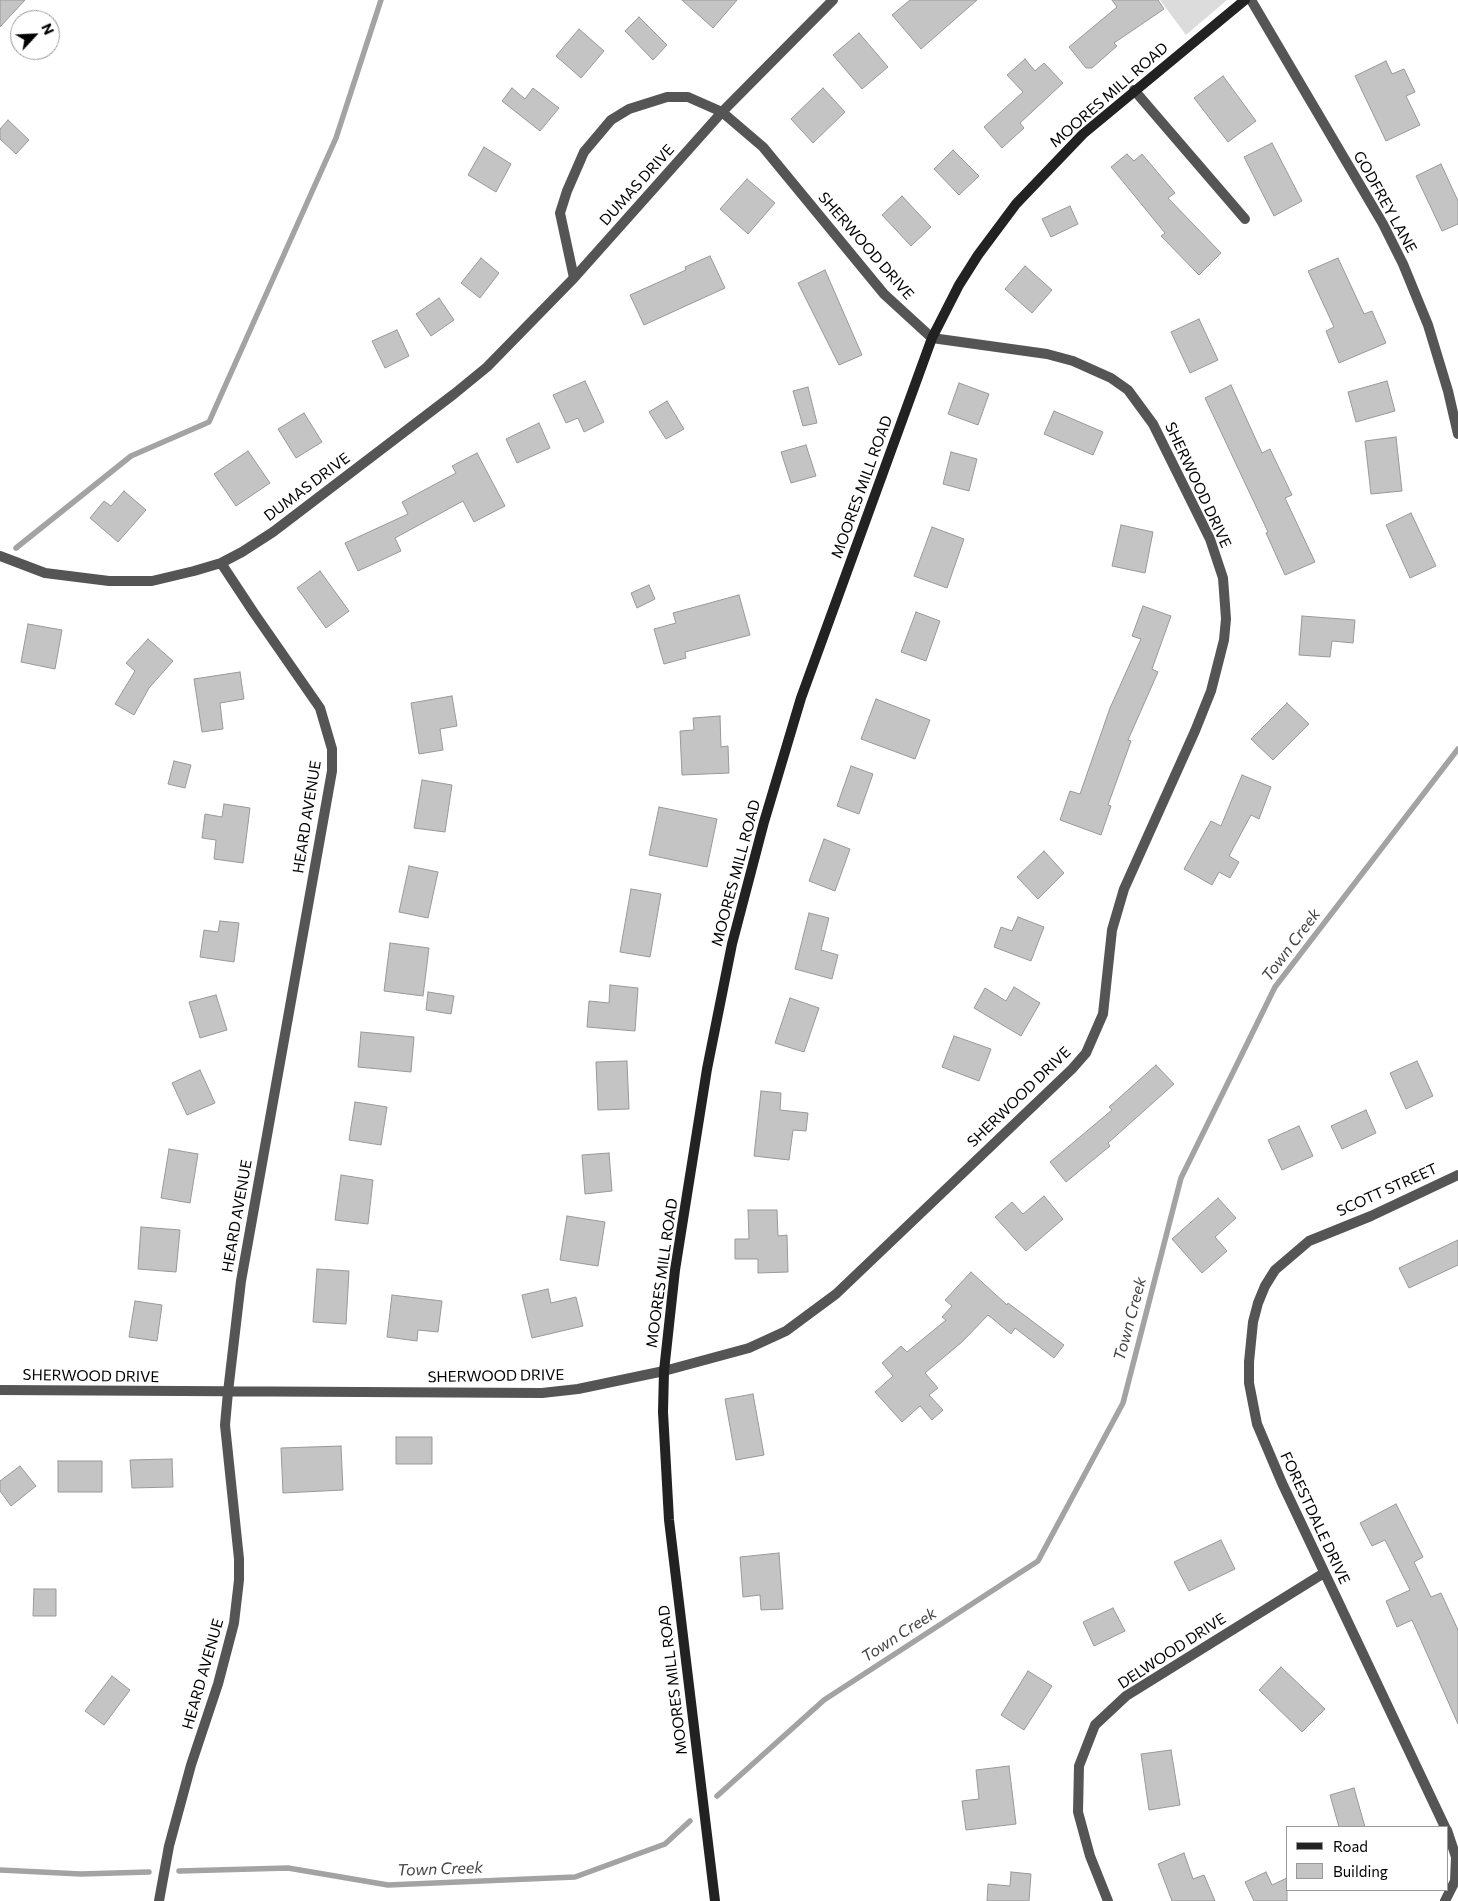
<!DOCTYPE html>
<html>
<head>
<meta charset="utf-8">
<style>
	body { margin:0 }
	#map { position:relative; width:1458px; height:1901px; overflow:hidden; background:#fff; font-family:Commissioner,sans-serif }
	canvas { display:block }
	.legend { position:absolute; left:1286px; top:1826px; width:162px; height:65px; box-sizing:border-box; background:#fff; border:1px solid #999; margin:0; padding:6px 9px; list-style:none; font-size:15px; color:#000 }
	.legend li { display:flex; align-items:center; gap:10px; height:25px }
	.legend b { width:25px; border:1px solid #999 }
	.north { position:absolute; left:10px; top:10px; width:50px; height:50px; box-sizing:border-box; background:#fff; border:1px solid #999; border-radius:50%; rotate:65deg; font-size:14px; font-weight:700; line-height:20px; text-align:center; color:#000 }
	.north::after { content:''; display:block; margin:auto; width:18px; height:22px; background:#000; clip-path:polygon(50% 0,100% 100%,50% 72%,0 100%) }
</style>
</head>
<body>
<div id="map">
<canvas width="1458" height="1901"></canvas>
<ul class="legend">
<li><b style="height:6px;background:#222"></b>Road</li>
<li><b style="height:14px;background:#c4c4c4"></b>Building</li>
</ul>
<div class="north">N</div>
</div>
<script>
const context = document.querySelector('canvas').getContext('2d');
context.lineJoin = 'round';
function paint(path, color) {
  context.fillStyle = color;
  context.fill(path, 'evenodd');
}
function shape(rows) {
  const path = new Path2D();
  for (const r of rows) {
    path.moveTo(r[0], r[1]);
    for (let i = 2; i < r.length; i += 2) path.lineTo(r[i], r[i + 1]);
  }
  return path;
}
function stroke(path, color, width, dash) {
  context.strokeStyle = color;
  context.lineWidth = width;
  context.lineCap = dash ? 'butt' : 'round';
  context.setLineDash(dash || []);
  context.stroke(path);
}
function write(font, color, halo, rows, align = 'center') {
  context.font = font + ' Commissioner,sans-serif';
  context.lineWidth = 4;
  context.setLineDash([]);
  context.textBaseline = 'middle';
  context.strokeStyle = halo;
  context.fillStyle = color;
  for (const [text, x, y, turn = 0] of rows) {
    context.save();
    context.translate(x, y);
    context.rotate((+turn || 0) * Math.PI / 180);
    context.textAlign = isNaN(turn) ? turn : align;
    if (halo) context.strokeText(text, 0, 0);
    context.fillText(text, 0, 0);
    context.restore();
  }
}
const green = shape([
	[1160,0,1227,0,1186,35]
]);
const stream = shape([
	[16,548,131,456,209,422,336,138,381,0],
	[717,1796,824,1700,1038,1561,1123,1403,1181,1178,1275,987,1458,749],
	[0,1870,81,1874,149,1872],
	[179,1871,288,1868,388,1885,575,1877,665,1844,690,1821]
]);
const building = shape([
	[0,0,25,0,0,27,0,0],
	[682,0,737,0,713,28,682,0],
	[910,0,977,0,921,49,892,15,910,0],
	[1112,0,1158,0,1164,9,1114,43,1117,46,1092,68,1086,68,1069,47,1117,7,1112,0],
	[639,17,667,45,653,60,625,31,639,17],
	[579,29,604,51,581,78,556,56,579,29],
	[859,33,888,67,862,89,833,55,859,33],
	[1025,59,1035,71,1044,63,1063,83,1020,123,1024,128,1002,148,984,127,1023,92,1007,75,1025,59],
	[1386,61,1392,74,1404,69,1415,92,1406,96,1420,125,1386,141,1355,76,1386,61],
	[1223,76,1256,121,1228,142,1194,98,1223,76],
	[512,88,525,99,533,88,559,108,540,131,502,101,512,88],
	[823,88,845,112,813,143,791,119,823,88],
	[8,120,29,140,16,154,0,139,0,129,8,120],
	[1272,143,1302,201,1274,216,1244,157,1272,143],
	[484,147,511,164,496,192,468,175,484,147],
	[953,150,979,176,959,195,934,169,953,150],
	[1127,154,1134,161,1142,154,1175,193,1168,198,1221,253,1199,275,1161,236,1165,233,1111,167,1127,154],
	[1441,164,1458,201,1458,224,1442,231,1416,176,1441,164],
	[747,179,775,203,748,234,720,209,747,179],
	[902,196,931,227,911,246,882,215,902,196],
	[1070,206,1078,224,1051,237,1042,219,1070,206],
	[710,256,725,288,644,325,630,295,686,270,685,267,710,256],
	[481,258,499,273,480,298,461,283,481,258],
	[1338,258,1364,314,1372,311,1386,343,1339,363,1326,331,1334,327,1308,271,1338,258],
	[1025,266,1052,290,1032,313,1005,289,1025,266],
	[825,270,862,355,839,365,798,283,825,270],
	[439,298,454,320,431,336,416,314,439,298],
	[1199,319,1218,360,1190,373,1171,332,1199,319],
	[397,330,409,356,385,368,372,341,397,330],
	[585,381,604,422,584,432,578,418,566,423,553,395,585,381],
	[1387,381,1395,411,1356,422,1348,392,1387,381],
	[959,383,989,394,978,425,948,414,959,383],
	[1231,385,1262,453,1270,449,1292,495,1285,498,1315,562,1285,575,1266,533,1268,532,1205,398,1231,385],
	[808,387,817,423,803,426,793,391,808,387],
	[667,401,684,429,666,439,649,412,667,401],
	[1054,411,1103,432,1093,455,1044,434,1054,411],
	[304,413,322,442,296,458,278,429,304,413],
	[539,423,550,448,517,463,506,439,539,423],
	[1396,437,1402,491,1371,494,1365,441,1396,437],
	[806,445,816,476,791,483,781,452,806,445],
	[248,451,270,483,236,506,214,474,248,451],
	[951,452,977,459,969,491,943,484,951,452],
	[477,453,505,506,474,522,463,501,395,538,401,551,358,571,345,543,408,514,402,502,456,473,452,466,477,453],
	[124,491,146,510,118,542,90,518,104,501,111,506,124,491],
	[1411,513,1436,566,1410,578,1386,525,1411,513],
	[1121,525,1153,532,1145,573,1112,566,1121,525],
	[932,527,964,539,947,588,914,576,932,527],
	[320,571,349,611,326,628,297,588,320,571],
	[649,585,655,599,637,608,631,593,649,585],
	[739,595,750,635,685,652,686,658,664,664,654,629,676,623,673,613,739,595],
	[1143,606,1171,616,1152,669,1158,672,1128,740,1131,741,1108,805,1111,806,1101,835,1060,820,1070,791,1080,794,1110,708,1141,639,1132,636,1143,606],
	[916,612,940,621,926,661,901,652,916,612],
	[1302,616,1355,620,1353,643,1332,641,1330,657,1299,655,1302,616],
	[28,624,62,630,55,669,21,662,28,624],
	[148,639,173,661,149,688,134,715,115,704,135,671,126,663,148,639],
	[240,672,244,699,220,703,223,729,202,732,194,679,240,672],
	[452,696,457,726,440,729,443,750,419,754,411,703,452,696],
	[876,699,930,720,915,759,861,739,876,699],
	[1287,703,1309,724,1273,760,1251,739,1287,703],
	[720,716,721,747,728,746,729,773,682,775,680,731,694,730,693,718,720,716],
	[174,761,191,765,185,788,168,784,174,761],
	[851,766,873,774,859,814,837,806,851,766],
	[1242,775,1271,787,1259,819,1251,815,1229,856,1239,862,1230,878,1219,872,1212,885,1184,869,1211,821,1221,826,1242,775],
	[422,780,452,785,445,832,414,828,422,780],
	[224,804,250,808,243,863,214,859,216,840,202,838,205,814,222,817,224,804],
	[659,807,717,819,707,867,649,855,659,807],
	[824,839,850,849,835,891,809,881,824,839],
	[1044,851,1064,873,1038,899,1017,877,1044,851],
	[409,866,438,872,428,918,399,912,409,866],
	[631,889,661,894,650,957,620,952,631,889],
	[809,913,829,918,821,950,838,955,832,979,795,969,809,913],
	[1018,917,1044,927,1031,961,994,947,1001,927,1012,931,1018,917],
	[220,921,239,923,234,962,200,957,204,930,218,932,220,921],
	[390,943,429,948,423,996,384,991,390,943],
	[610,985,638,988,635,1031,587,1027,589,1001,609,1003,610,985],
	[1014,987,1040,1003,1021,1036,974,1008,985,988,1006,1001,1014,987],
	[428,992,454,996,451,1014,426,1010,428,992],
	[216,995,227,1030,200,1038,189,1002,216,995],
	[790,998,819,1008,804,1052,775,1043,790,998],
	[361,1032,414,1037,411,1072,358,1067,361,1032],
	[954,1036,991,1049,979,1081,942,1067,954,1036],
	[627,1061,629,1109,598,1110,596,1062,627,1061],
	[1417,1061,1433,1096,1406,1109,1390,1073,1417,1061],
	[1156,1065,1174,1084,1108,1143,1110,1146,1066,1182,1050,1162,1112,1110,1109,1107,1156,1065],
	[200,1070,215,1103,187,1115,172,1083,200,1070],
	[761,1091,781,1093,780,1110,808,1113,806,1131,793,1130,789,1160,754,1156,761,1091],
	[355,1102,387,1107,381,1145,349,1140,355,1102],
	[1366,1110,1376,1133,1342,1149,1331,1126,1366,1110],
	[1299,1126,1313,1156,1282,1170,1268,1140,1299,1126],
	[169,1149,198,1154,190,1203,161,1198,169,1149],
	[609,1153,612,1191,585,1194,582,1155,609,1153],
	[341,1175,373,1180,368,1224,335,1220,341,1175],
	[1044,1196,1063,1219,1026,1251,995,1217,1012,1202,1023,1214,1044,1196],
	[1218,1198,1236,1218,1215,1237,1227,1251,1202,1273,1172,1239,1218,1198],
	[748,1210,777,1210,778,1236,787,1235,788,1272,758,1273,758,1259,735,1259,735,1239,749,1239,748,1210],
	[567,1216,605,1222,598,1266,560,1260,567,1216],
	[141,1227,180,1230,176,1272,138,1269,141,1227],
	[1458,1240,1458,1265,1409,1288,1399,1268,1458,1240],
	[317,1269,349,1271,346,1324,313,1322,317,1269],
	[971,1272,1007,1305,1008,1303,1064,1345,1054,1358,1015,1328,1011,1334,988,1315,962,1342,925,1373,938,1388,929,1395,943,1410,932,1420,920,1406,902,1422,875,1392,893,1376,882,1363,901,1346,907,1352,946,1320,942,1317,952,1306,945,1300,971,1272],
	[548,1289,551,1303,576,1297,583,1326,532,1338,522,1295,548,1289],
	[392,1295,442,1301,438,1332,418,1330,417,1341,387,1337,392,1295],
	[135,1301,162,1305,157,1341,129,1337,135,1301],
	[753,1394,764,1455,736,1460,725,1399,753,1394],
	[396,1437,432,1437,432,1464,396,1464,396,1437],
	[341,1446,343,1490,283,1493,281,1448,341,1446],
	[172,1459,173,1487,132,1488,130,1460,172,1459],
	[58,1461,102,1461,102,1492,58,1492,58,1461],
	[20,1466,36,1486,11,1506,0,1491,0,1481,20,1466],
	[1396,1504,1423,1557,1414,1562,1431,1597,1441,1593,1458,1630,1458,1724,1412,1620,1397,1627,1386,1601,1410,1590,1385,1540,1372,1546,1360,1523,1396,1504],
	[1221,1540,1235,1569,1189,1591,1174,1562,1221,1540],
	[779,1553,783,1609,761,1610,760,1595,743,1597,740,1557,779,1553],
	[34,1589,56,1589,56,1616,33,1616,34,1589],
	[1113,1608,1125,1631,1094,1646,1083,1622,1113,1608],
	[1281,1667,1325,1709,1302,1732,1259,1690,1281,1667],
	[1028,1671,1052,1686,1024,1730,1001,1715,1028,1671],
	[112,1676,130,1690,104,1725,85,1711,112,1676],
	[1171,1750,1180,1805,1149,1810,1141,1754,1171,1750],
	[1009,1766,1016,1824,966,1830,962,1801,979,1799,976,1770,1009,1766],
	[1354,1788,1365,1827,1339,1827,1330,1795,1354,1788],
	[1184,1853,1193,1879,1204,1875,1215,1901,1172,1901,1158,1864,1184,1853],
	[1011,1872,1031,1874,1029,1901,987,1901,988,1884,1010,1886,1011,1872],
	[1266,1872,1272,1885,1287,1878,1287,1901,1254,1901,1245,1882,1266,1872]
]);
const lane = shape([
	[1134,90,1245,219]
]);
const street = shape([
	[1251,0,1383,224,1403,264,1428,325,1448,391,1458,434],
	[574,278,722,112,833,0],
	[0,556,45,573,109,581,152,581,194,571,221,563,242,552,273,532,454,394,487,367,574,278,560,213,567,191,584,152,611,120,629,109,667,97,688,97,722,112,763,147,884,294,932,338,1047,354,1073,361,1111,378,1128,390,1153,424,1210,539,1223,578,1226,619,1224,640,1211,691,1195,731,1124,889,1112,930,1103,1014,1086,1053,1072,1069,836,1294,786,1331,749,1348,664,1371,578,1389,542,1393,0,1390],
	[1445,1827,1282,1483,1257,1424,1249,1383,1249,1362,1253,1322,1258,1303,1265,1286,1275,1270,1309,1241,1371,1216,1458,1175],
	[159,1901,169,1846,191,1765,218,1684,234,1623,239,1580,239,1559,225,1425,228,1392,241,1281,332,771,332,749,320,708,254,613,221,563],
	[1108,1901,1090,1856,1078,1812,1079,1766,1095,1725,1126,1696,1324,1573],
	[1445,1901,1455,1881,1456,1857,1447,1830]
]);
const secondary = shape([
	[715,1901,669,1520,663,1412,664,1371,675,1270,707,1069,732,944,764,822,801,698,932,338,959,285,978,255,1016,204,1083,134,1245,0]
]);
const streetNames = [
	["MOORES MILL ROAD",1109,95,-41],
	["DUMAS DRIVE",637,185,-48],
	["GODFREY LANE",1385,202,61],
	["SHERWOOD DRIVE",866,246,49],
	["SHERWOOD DRIVE",1198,485,65],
	["DUMAS DRIVE",307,487,-37],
	["MOORES MILL ROAD",862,487,-70],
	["HEARD AVENUE",307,817,-81],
	["MOORES MILL ROAD",736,873,-75],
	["SHERWOOD DRIVE",1019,1097,-44],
	["SCOTT STREET",1387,1190,-24],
	["HEARD AVENUE",237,1216,-80],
	["MOORES MILL ROAD",662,1273,-82],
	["SHERWOOD DRIVE",91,1376,1],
	["SHERWOOD DRIVE",496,1376,-1],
	["FORESTDALE DRIVE",1315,1518,65],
	["DELWOOD DRIVE",1172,1651,-33],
	["HEARD AVENUE",203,1674,-74],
	["MOORES MILL ROAD",673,1680,-97]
];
const waterNames = [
	["Town Creek",1291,945,-53],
	["Town Creek",1130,1319,-75],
	["Town Creek",899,1635,-33],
	["Town Creek",440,1869,-2]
];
paint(green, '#dcdcdc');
stroke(stream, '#a3a3a3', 5.5);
paint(building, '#c4c4c4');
stroke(building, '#999', 1);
stroke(lane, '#555', 10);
stroke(street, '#555', 10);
stroke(secondary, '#222', 10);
write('15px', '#000', '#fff', streetNames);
write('italic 16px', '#444', '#fff', waterNames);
</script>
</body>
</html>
